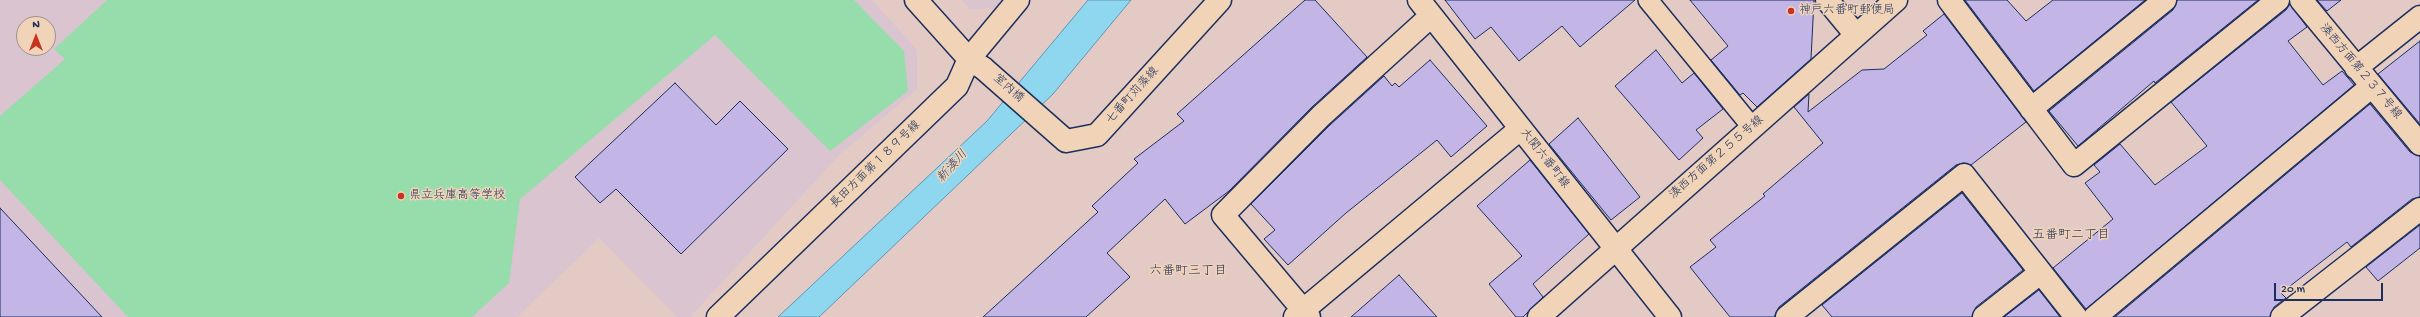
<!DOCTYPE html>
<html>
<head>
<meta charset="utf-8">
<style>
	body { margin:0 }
	#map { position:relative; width:2420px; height:317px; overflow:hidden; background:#e3cac5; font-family:"Gochi Hand",sans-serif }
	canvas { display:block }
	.north { position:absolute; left:16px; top:16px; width:40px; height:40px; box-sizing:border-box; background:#f1d3b7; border:1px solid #9b9193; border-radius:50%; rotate:0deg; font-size:11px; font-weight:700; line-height:16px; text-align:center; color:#1b2f5e }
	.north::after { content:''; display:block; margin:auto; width:14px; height:18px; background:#c8321e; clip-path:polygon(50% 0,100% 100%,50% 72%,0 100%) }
	.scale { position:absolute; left:2274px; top:283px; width:109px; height:18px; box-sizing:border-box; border:2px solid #1b2f5e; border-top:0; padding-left:5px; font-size:12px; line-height:14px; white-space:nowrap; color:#1b2f5e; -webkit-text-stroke:3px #f1d3b7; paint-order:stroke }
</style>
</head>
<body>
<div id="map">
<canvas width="2420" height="317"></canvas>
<div class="north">N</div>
<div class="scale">20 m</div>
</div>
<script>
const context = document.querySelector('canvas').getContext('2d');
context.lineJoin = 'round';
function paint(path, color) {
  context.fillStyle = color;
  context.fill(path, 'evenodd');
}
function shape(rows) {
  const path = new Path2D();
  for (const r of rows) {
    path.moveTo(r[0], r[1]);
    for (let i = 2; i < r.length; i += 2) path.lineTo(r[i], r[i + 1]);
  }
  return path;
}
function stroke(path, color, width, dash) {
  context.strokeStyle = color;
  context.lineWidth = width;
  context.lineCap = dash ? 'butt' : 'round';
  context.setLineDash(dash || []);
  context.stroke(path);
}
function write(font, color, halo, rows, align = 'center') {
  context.font = font + ' "Gochi Hand","Klee One",sans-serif';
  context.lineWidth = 3;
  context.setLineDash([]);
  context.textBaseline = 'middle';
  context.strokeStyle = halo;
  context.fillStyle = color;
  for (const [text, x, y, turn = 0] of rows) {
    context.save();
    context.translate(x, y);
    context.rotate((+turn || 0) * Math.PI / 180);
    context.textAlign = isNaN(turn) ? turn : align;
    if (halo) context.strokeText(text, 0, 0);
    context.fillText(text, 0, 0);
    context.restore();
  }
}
const built = shape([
	[0,0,872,0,917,50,917,89,840,154,690,317,677,317,599,238,517,317,0,317],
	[24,24,48,24,48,48,24,48],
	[962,0,1009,0,1002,8,970,9]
]);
const green = shape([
	[107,0,854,0,904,51,908,91,830,151,715,35,520,199,509,283,472,317,128,317,0,180,0,116,65,59,54,49]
]);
const water = shape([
	[1088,0,1131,0,1053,94,819,317,778,317,987,121,1088,0]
]);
const building = shape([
	[1305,0,1315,0,1367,57,1312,107,1229,191,1185,224,1165,199,1107,253,1130,277,1086,317,983,317,1098,212,1092,206,1138,163,1134,159,1184,121,1177,114,1305,0],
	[1445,0,1635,0,1580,47,1562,26,1519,61,1491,27,1475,39,1445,0],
	[1690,0,1814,0,1811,59,1757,107,1743,93,1740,95,1711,60,1728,46,1690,0],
	[1965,0,2007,0,2026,21,2053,0,2145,0,2034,91,1965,0],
	[2177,0,2258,0,2155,83,2154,81,2078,146,2049,111,2173,10,2177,0],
	[2317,0,2341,0,2327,11,2317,0],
	[2290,4,2307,27,2288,41,2323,85,2342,71,2354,85,2086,309,2053,268,2113,219,2085,183,2100,172,2094,165,2120,144,2155,185,2207,146,2171,102,2286,10,2290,4],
	[1944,14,2026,122,1971,165,1963,163,1956,165,1779,307,1774,317,1730,317,1690,267,1716,247,1710,240,1765,196,1763,194,1823,143,1794,107,1809,94,1808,112,1862,70,1884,69,1927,35,1923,31,1944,14],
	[2420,41,2420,124,2378,74,2420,41],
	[1656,50,1682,83,1694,73,1723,109,1696,130,1703,138,1679,160,1615,86,1656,50],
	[1430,60,1487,126,1451,157,1437,140,1346,213,1288,265,1264,239,1275,230,1251,204,1330,125,1384,76,1392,86,1395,83,1399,87,1430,60],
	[675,83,716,125,740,101,788,149,681,254,616,189,600,203,575,177,675,83],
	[2370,104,2410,152,2420,156,2420,197,2412,199,2351,247,2347,242,2281,293,2286,298,2274,307,2270,317,2115,317,2370,104],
	[1578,118,1640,197,1611,220,1549,144,1578,118],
	[1530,160,1589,234,1533,284,1543,297,1523,317,1516,317,1489,284,1522,256,1477,206,1530,160],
	[1962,193,2023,270,1976,307,1972,317,1832,317,1822,305,1962,193],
	[0,208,102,317,0,317,0,208],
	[2420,225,2420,248,2378,281,2366,267,2420,225],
	[1399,275,1437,317,1351,317,1399,275],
	[2039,290,2060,317,2004,317,2039,290]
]);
const lane = shape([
	[1648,0,1752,127]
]);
const street = shape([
	[1419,0,1670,317],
	[1827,0,1856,35],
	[1949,0,2074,165,2278,0],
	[2301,0,2420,144],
	[983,68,1066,141,1097,135,1220,0],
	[2356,68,2420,17],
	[2031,109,2165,0],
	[718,317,957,86,969,59,1018,0],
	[1295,317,1520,129],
	[1309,317,1223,215,1321,116,1431,16],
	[1539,317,1896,0],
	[1787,317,1964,175,2076,317],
	[1984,317,2040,273],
	[2095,317,2372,86],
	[2282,317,2420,209]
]);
const secondary = shape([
	[916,0,969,59,983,68]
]);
const markers = [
	[1791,11,4,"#c8321e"],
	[401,196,4,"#c8321e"]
];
const poiNames = [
	["神戸六番町郵便局",1799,11],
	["県立兵庫高等学校",409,196]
];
const streetNames = [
	["湊西方面第２３７号線",2360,72,50],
	["室内橋",1008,89,41],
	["七番町苅藻線",1133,96,-48],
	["湊西方面第２５５号線",1717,158,-41],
	["大関六番町線",1544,159,52],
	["長田方面第１８９号線",876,165,-44]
];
const waterNames = [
	["新湊川",953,167,-48]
];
const neighbourhoodNames = [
	["五番町二丁目",2071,236],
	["六番町三丁目",1188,272]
];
paint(built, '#d9c4cf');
paint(green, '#96ddab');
paint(water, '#8ed7ef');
stroke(water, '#6094b5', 1);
paint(building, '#c3b6e7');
stroke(building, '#1b2f5e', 1);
stroke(lane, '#1b2f5e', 22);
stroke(street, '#1b2f5e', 25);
stroke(secondary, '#1b2f5e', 25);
stroke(lane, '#f1d3b7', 19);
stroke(street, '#f1d3b7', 22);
stroke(secondary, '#f1d3b7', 22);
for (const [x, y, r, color] of markers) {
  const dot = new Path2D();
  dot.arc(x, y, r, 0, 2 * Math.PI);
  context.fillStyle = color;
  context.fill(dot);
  stroke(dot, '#f1d3b7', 1.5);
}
write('12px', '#1b2f5e', '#f1d3b7', poiNames, 'left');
write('12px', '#1b2f5e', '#f1d3b7', streetNames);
write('italic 13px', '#26406c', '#f1d3b7', waterNames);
write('13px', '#1b2f5e', '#f1d3b7', neighbourhoodNames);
</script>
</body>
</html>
